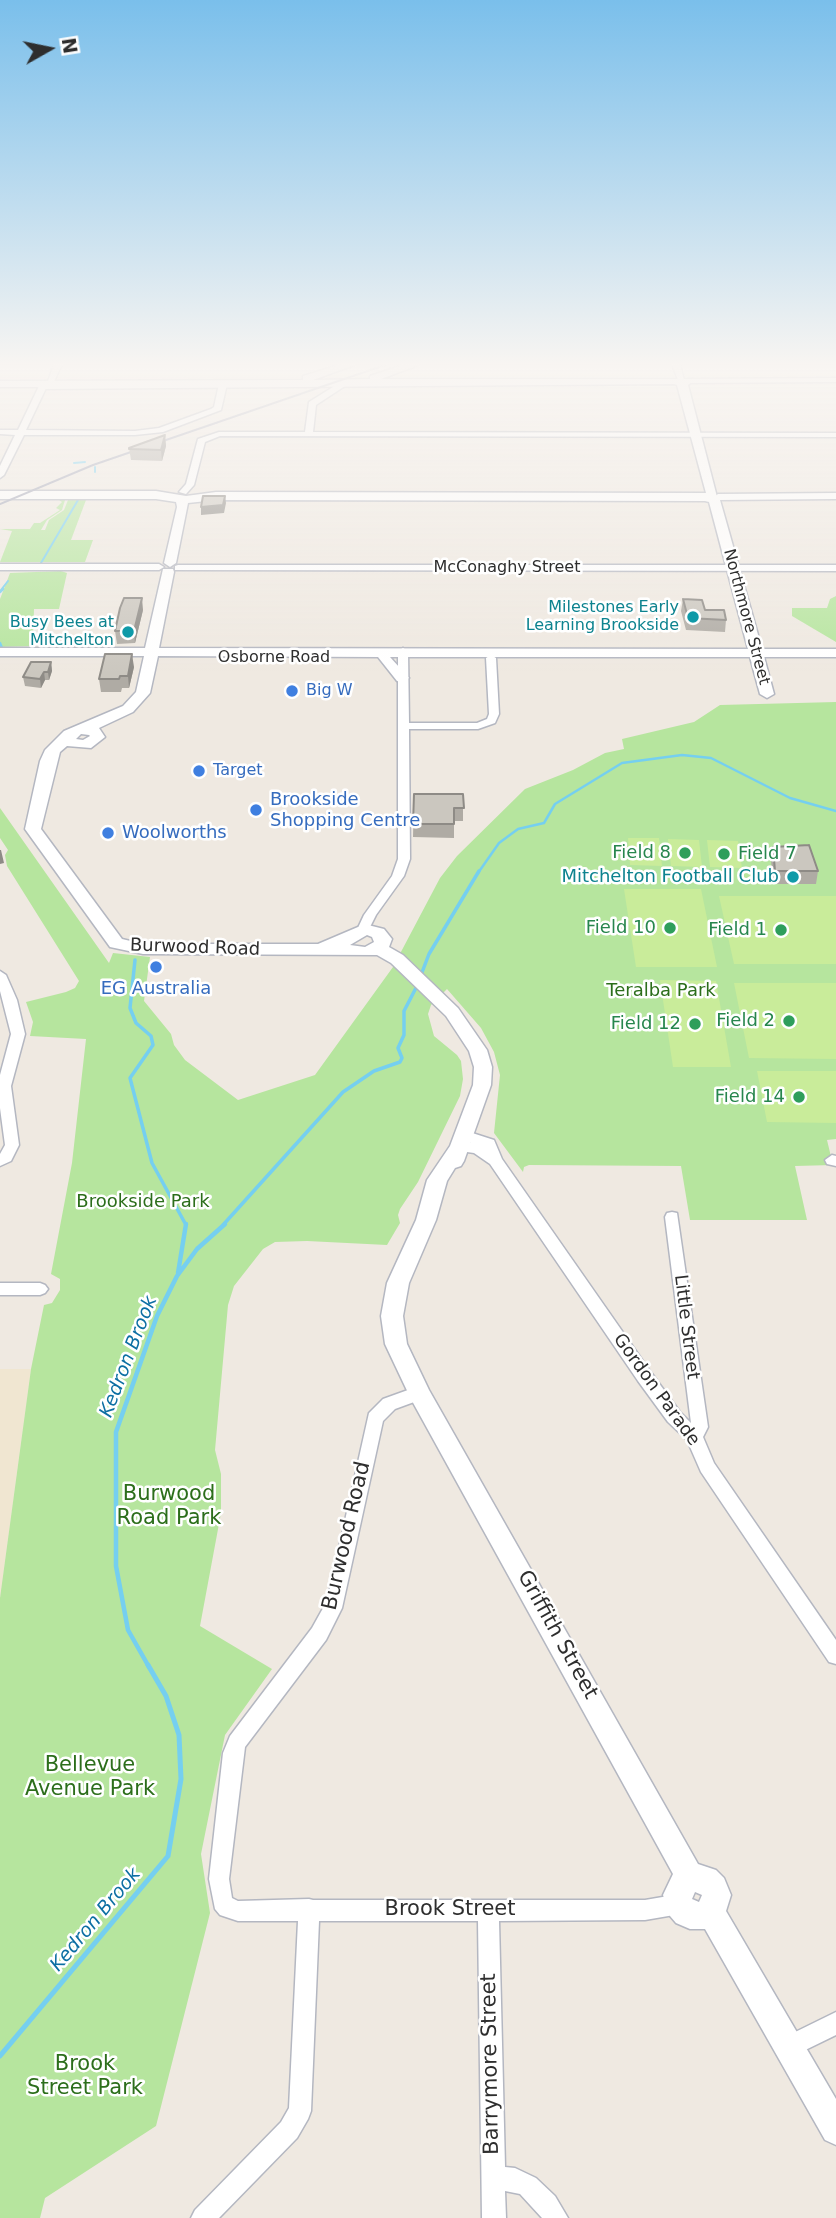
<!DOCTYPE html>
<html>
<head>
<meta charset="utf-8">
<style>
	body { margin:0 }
	#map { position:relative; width:836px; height:2218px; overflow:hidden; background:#efe9e1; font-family:"DejaVu Sans",sans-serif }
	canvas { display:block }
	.north { position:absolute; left:14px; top:14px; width:70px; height:70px; -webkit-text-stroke:5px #fff; paint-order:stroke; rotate:81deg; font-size:19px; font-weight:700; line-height:28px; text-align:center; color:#2e2e2e }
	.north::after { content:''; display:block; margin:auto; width:24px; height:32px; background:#2e2e2e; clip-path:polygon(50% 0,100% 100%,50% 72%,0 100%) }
</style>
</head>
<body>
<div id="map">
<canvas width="836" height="2218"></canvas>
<div class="north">N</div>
</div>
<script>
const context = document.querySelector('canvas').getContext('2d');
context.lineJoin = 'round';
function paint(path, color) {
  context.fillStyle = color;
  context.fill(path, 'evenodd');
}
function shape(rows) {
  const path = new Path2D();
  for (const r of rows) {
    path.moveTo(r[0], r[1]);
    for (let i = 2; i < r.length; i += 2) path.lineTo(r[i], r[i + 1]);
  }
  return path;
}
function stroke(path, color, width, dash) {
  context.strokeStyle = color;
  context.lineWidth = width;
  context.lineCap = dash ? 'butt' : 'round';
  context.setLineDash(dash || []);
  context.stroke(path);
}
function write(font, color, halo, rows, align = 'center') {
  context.font = font + ' "DejaVu Sans",sans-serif';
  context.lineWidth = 5;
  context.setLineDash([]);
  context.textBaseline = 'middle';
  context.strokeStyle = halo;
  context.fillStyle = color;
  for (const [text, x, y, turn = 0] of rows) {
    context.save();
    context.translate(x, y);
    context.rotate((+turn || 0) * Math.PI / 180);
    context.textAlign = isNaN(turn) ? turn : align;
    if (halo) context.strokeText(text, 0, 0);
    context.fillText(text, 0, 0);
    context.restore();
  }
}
const education = shape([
	[0,1369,31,1369,0,1598]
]);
const green = shape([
	[59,500,65,500,62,510,47,520,41,530,45,530,49,520,64,510,68,500,86,500,71,540,93,540,85,562,0,562,12,531,0,529,30,529,34,523,40,523,60,510,56,508,62,502],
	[61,571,67,573,59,609,34,609,33,646,0,647,0,599,10,573],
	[836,596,836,642,792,616,792,608,827,608,830,599],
	[836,702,836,1139,827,1140,833,1165,795,1166,807,1220,690,1220,681,1166,529,1165,524,1167,523,1172,494,1133,500,1075,494,1052,481,1028,447,989,431,1005,428,1014,434,1036,457,1055,461,1061,463,1079,460,1096,418,1182,400,1209,398,1215,400,1223,387,1245,307,1241,275,1242,263,1249,234,1286,228,1305,215,1450,221,1474,221,1513,200,1626,272,1669,225,1735,201,1854,210,1913,156,2126,45,2198,40,2218,0,2218,0,1598,31,1369,44,1305,52,1303,60,1290,60,1279,51,1274,72,1163,86,1039,30,1036,33,1022,26,1002,66,992,75,988,79,981,7,866,5,855,8,850,0,838,0,808,109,963,113,953,150,957,144,1001,171,1034,174,1045,185,1060,238,1100,315,1075,393,967,440,878,457,856,525,789,573,770,605,753,624,749,622,739,694,722,720,705]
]);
const pitch = shape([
	[628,838,659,838,662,866,630,865],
	[668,839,699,840,702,867,671,866],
	[707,840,738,841,742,868,710,867],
	[624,889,701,889,717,967,636,967],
	[719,896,836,896,836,964,734,964],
	[660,980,716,981,731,1067,673,1067],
	[734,983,836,983,836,1059,749,1058],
	[757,1071,836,1071,836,1123,767,1122]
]);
const streamFar4 = shape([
	[74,463,85,462],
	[95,467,95,472],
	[41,563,78,500],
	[1,590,8,581]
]);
const streamFar3 = shape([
	[0,592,3,589],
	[0,643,2,648],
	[478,873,499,843,518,829,544,823,555,804,622,763,682,755,711,758,790,798,836,811]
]);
const streamFar2 = shape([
	[135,960,130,1008,136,1023,151,1036,153,1045,130,1078,152,1163,186,1225],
	[421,975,429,954,479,871],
	[223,1225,343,1092,374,1071,400,1062,402,1058,398,1048,404,1035,404,1011,417,986]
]);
const streamFar1 = shape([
	[178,1273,186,1224],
	[149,1667,128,1630,116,1566,116,1432,157,1316,177,1276,197,1249,225,1224]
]);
const stream = shape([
	[0,2056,168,1856,181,1779,179,1735,166,1696,148,1665]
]);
const street = shape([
	[54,364,62,364,53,384,47,384,54,364],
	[672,364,680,364,684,380,678,380,672,364],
	[836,378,836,382,688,383,684,381,688,379,836,378],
	[223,382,227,384,221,410,163,432,135,435,24,435,4,475,0,478,0,466,15,435,0,434,0,430,18,430,40,384,47,386,26,430,135,431,159,428,211,409,214,407,219,384,223,382],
	[341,382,348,384,316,405,313,432,836,433,836,437,220,436,205,442,194,485,186,494,179,492,186,484,198,439,219,432,305,432,309,402,341,382],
	[836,493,836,499,718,500,714,497,718,494,836,493],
	[0,564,159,564,164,567,159,570,0,570,0,564],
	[178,565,836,565,836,571,175,570,175,566,178,565],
	[403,648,408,651,409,723,477,723,487,719,489,714,486,658,491,655,496,658,499,714,495,723,478,729,409,729,410,859,404,876,376,915,367,933,363,934,357,930,364,915,392,876,398,859,398,651,403,648],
	[0,971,6,975,17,1000,25,1034,11,1086,19,1145,11,1161,0,1166,0,1154,5,1145,0,1108,0,1075,11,1034,0,991,0,971],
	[463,1130,494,1140,502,1159,650,1371,680,1412,691,1423,665,1217,667,1213,672,1212,677,1213,708,1427,703,1437,714,1463,836,1640,836,1664,829,1662,701,1472,687,1440,668,1422,638,1381,490,1164,474,1153,453,1150,451,1146,453,1142,471,1143,458,1138,456,1135,463,1130],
	[832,1155,836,1156,836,1166,827,1164,825,1160,832,1155],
	[0,1283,40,1283,45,1285,48,1289,45,1293,40,1295,0,1295,0,1283],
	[419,1386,425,1388,427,1393,425,1398,395,1409,383,1421,342,1608,326,1640,245,1747,229,1879,232,1898,238,1901,309,1899,313,1900,645,1900,680,1894,687,1897,690,1904,687,1911,680,1914,645,1920,499,1921,505,2167,515,2168,536,2178,555,2196,568,2218,542,2218,520,2194,505,2191,506,2218,482,2218,478,1921,319,1921,311,2111,308,2119,297,2138,219,2218,191,2218,195,2210,281,2122,289,2108,298,1921,238,1921,220,1915,215,1909,209,1879,223,1753,230,1736,312,1628,327,1601,369,1413,383,1399,419,1386],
	[836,2012,836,2035,789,2058,781,2055,778,2047,781,2039,836,2012]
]);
const secondary = shape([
	[342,364,357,364,313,380,370,379,370,376,406,364,421,364,381,379,692,379,693,381,688,385,717,497,720,500,762,649,836,649,836,657,764,657,774,694,767,698,760,694,750,657,390,657,409,678,402,682,397,681,378,657,158,656,150,693,133,712,99,728,105,737,91,748,67,746,60,752,41,829,122,939,143,944,318,944,358,927,368,925,384,929,392,939,389,947,403,955,458,1008,487,1050,492,1067,491,1085,464,1161,461,1166,455,1168,447,1181,436,1220,409,1283,403,1316,407,1344,429,1390,698,1864,716,1870,724,1878,731,1895,726,1911,836,2099,836,2145,825,2140,705,1929,690,1929,676,1923,670,1916,663,1895,673,1874,411,1399,385,1344,381,1316,387,1283,416,1220,427,1180,450,1146,473,1085,474,1067,469,1051,446,1016,391,963,377,955,143,954,110,947,25,829,40,761,45,750,64,731,123,706,136,692,144,656,0,656,0,648,145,648,163,569,173,569,174,572,159,648,748,649,709,502,705,501,216,500,188,503,176,563,170,567,164,563,177,507,176,502,156,499,0,499,0,491,156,491,186,496,216,492,706,493,677,385,674,384,46,389,37,387,0,387,0,381,303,380,303,376,342,364],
	[81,734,89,735,90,736,83,740,76,739,81,734],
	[367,935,372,937,374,942,365,947,350,945,367,935],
	[695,1892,702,1895,699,1902,692,1899,695,1892]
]);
const rail = shape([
	[0,504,93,465,388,364]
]);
const wall = shape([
	[165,435,166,446,162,461,131,460,129,448],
	[683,599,705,610,726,620,725,632,686,630,681,611],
	[143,610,135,643,117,644,115,631],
	[51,662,52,671,49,680,45,680,41,688,25,686,23,677],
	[134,667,129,688,122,688,121,692,101,692,99,679],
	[414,794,463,794,463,821,454,821,454,838,413,837],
	[773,847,818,871,816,884,773,884,771,860]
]);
const shadedWall = shape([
	[165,435,166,446,162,461,161,450],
	[225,496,226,503,224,513,201,515,201,507],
	[142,598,143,610,135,643,134,631],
	[132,654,134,667,129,688,128,676],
	[51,662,52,671,49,680,48,672],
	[44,672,45,680,41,688,40,679],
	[0,850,1,850,4,863,0,864]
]);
const building = shape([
	[165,435,161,450,129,449,129,448,165,435],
	[203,496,225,496,223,505,201,507,203,496],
	[124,598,142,598,134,631,115,631,120,608,124,598],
	[683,599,702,600,705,610,724,610,726,620,688,618,683,599],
	[105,654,132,654,128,676,120,676,119,679,99,679,105,654],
	[31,662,51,662,48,672,44,672,40,679,23,677,31,662],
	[414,794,463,794,464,808,454,808,454,824,413,824,414,794],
	[809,845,818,871,775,871,773,847,809,845]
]);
const markers = [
	[693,617,7,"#0f9aa8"],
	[128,632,7,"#0f9aa8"],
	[292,691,7,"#3f7fe0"],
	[199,771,7,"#3f7fe0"],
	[256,810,7,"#3f7fe0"],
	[108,833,7,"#3f7fe0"],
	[685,853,7,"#2e9e5b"],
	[724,854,7,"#2e9e5b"],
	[793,877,7,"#0f9aa8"],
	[670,928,7,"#2e9e5b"],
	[781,930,7,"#2e9e5b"],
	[156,967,7,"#3f7fe0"],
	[789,1021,7,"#2e9e5b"],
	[695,1024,7,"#2e9e5b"],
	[799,1097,7,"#2e9e5b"]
];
const farStreetnames = [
	["McConaghy Street",507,568],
	["Northmore Street",746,617,75],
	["Osborne Road",274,658]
];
const farCulturenames = [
	["Milestones Early",679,608],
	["Learning Brookside",679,626],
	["Busy Bees at",114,623],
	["Mitchelton",114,641]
];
const farShopnames = [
	["Big W",306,691],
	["Target",213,771]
];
const shopNames = [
	["Brookside",270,800],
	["Shopping Centre",270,821],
	["Woolworths",122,833],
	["EG Australia",156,989,"center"]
];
const leisureNames = [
	["Field 8",671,853],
	["Field 7",738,854,"left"],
	["Field 10",656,928],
	["Field 1",767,930],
	["Field 2",775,1021],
	["Field 12",681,1024],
	["Field 14",785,1097]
];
const cultureNames = [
	["Mitchelton Football Club",779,877]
];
const streetNames = [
	["Burwood Road",195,948,2],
	["Little Street",686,1327,83],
	["Gordon Parade",656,1390,54]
];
const parkNames = [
	["Teralba Park",661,991],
	["Brookside Park",143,1202]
];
const waterNames = [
	["Kedron Brook",129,1357,-69],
	["Kedron Brook",96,1920,-50]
];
const nearParknames = [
	["Burwood",169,1495],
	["Road Park",169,1519],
	["Bellevue",90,1766],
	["Avenue Park",90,1790],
	["Brook",85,2065],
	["Street Park",85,2089]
];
const nearStreetnames = [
	["Burwood Road",347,1536,-77],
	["Griffith Street",557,1635,61],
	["Brook Street",450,1910],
	["Barrymore Street",491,2064,-91]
];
paint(education, '#f0e6d1');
paint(green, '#b6e59e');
paint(pitch, '#c9ec9a');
stroke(streamFar4, '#75cff0', 2);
stroke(streamFar3, '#75cff0', 2.5);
stroke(streamFar2, '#75cff0', 3.5);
stroke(streamFar1, '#75cff0', 4.5);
stroke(stream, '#75cff0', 5);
stroke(street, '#b4b7c1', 3);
stroke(secondary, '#b4b7c1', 3);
paint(street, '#fff');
paint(secondary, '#fff');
stroke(rail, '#a3a6b8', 2);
paint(wall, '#afaba4');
paint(shadedWall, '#8e8b86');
paint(building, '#cbc7bf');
stroke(building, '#8e8b86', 2);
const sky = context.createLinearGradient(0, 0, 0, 674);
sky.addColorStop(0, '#7abfeb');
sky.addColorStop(0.54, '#f8f5f2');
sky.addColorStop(1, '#f8f5f200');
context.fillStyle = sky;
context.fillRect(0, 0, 836, 674);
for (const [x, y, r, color] of markers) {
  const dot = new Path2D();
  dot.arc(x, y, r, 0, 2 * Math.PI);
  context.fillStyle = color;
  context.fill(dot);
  stroke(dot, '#fff', 2.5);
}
write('16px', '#2e2e2e', '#fff', farStreetnames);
write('16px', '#0d838f', '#fff', farCulturenames, 'right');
write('16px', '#366cbe', '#fff', farShopnames, 'left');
write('18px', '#366cbe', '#fff', shopNames, 'left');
write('18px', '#27864d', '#fff', leisureNames, 'right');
write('18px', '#0d838f', '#fff', cultureNames, 'right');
write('18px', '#2e2e2e', '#fff', streetNames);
write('18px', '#2c6e1b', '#fff', parkNames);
write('italic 19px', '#0d6fa3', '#fff', waterNames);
write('21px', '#2c6e1b', '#fff', nearParknames);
write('21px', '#2e2e2e', '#fff', nearStreetnames);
</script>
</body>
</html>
